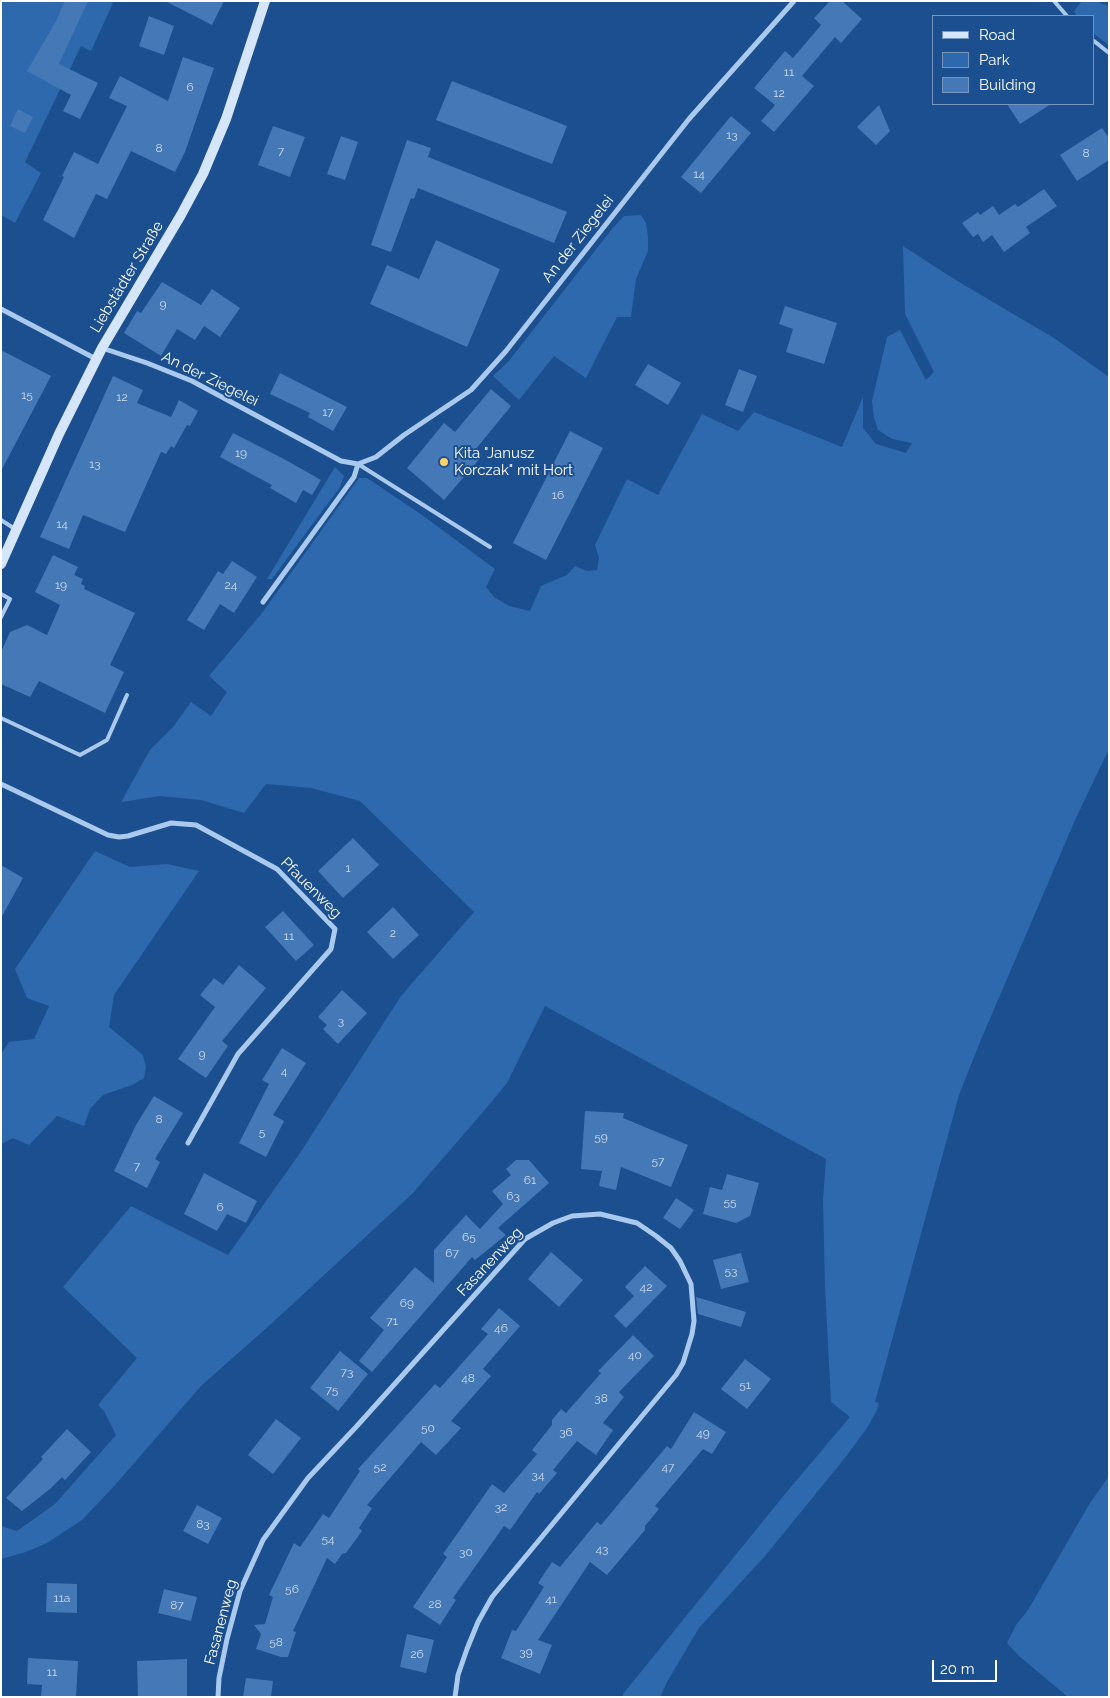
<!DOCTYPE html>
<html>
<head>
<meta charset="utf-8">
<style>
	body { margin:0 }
	#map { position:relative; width:1110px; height:1698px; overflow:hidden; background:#1b4f8f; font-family:Raleway,sans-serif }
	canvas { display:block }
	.frame { position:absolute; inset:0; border:2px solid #fff; pointer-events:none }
	.legend { position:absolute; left:932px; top:15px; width:162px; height:90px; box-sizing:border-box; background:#1b4f8f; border:1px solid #7695bc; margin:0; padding:6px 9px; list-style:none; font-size:15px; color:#fff }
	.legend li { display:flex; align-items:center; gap:10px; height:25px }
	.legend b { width:25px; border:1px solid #7695bc }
	.scale { position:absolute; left:932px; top:1660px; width:65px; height:22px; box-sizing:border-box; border:2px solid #fff; border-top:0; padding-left:6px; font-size:15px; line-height:18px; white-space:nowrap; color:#fff; -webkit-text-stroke:4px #1b4f8f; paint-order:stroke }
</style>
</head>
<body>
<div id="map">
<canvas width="1110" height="1698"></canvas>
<div class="frame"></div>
<ul class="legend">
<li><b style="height:6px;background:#d6e6fa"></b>Road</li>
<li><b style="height:14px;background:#2e69ad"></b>Park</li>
<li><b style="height:14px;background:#4478b7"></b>Building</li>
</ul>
<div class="scale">20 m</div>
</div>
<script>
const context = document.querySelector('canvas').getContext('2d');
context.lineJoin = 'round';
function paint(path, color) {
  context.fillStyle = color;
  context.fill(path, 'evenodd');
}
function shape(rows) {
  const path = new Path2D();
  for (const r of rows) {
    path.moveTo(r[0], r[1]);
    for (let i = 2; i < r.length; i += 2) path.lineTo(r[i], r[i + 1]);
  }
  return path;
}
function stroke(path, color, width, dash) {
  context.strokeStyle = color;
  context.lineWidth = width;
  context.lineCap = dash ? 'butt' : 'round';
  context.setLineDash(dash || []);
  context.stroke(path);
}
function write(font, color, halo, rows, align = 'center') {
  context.font = font + ' Raleway,sans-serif';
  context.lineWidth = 4;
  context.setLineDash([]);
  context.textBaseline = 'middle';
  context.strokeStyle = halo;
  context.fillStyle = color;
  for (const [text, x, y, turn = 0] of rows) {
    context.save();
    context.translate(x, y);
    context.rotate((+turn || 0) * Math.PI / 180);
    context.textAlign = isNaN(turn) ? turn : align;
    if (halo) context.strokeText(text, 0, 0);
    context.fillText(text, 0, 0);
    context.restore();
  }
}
const green = shape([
	[1,1,111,1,113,3,91,51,81,46,25,162,41,173,15,223,1,215],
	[1082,1,1094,1,1109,6,1109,45,1094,34,1094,16,1077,16,1074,11],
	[641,215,646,223,648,237,648,251,636,279,631,317,617,317,586,378,554,356,519,400,493,376,508,362,612,229,624,216],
	[903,246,954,279,1054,338,1109,377,1109,749,1075,820,980,1042,959,1095,875,1402,879,1403,877,1410,867,1428,845,1458,765,1556,699,1628,667,1682,660,1697,623,1697,623,1694,785,1494,850,1417,831,1402,825,1286,823,1200,826,1159,545,1006,507,1083,483,1112,412,1194,271,1324,201,1386,116,1484,82,1520,47,1543,26,1552,1,1559,1,1526,17,1531,55,1504,116,1435,104,1411,98,1405,137,1358,63,1287,131,1206,228,1255,300,1153,401,996,474,912,360,801,311,788,266,784,244,813,201,800,160,796,121,802,150,750,173,727,191,702,211,716,227,692,209,676,262,613,359,478,367,478,422,515,495,569,486,587,494,597,509,606,530,611,541,586,567,575,575,566,587,571,597,570,599,558,595,545,627,479,658,495,702,414,738,431,754,412,842,447,863,397,863,428,876,444,906,453,912,443,892,439,878,430,874,418,872,401,887,337,900,330,926,380,934,372,905,314],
	[335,467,344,476,340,487,272,579,267,579],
	[95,851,130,867,167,864,199,871,114,995,109,1027,143,1055,146,1067,144,1078,132,1085,103,1095,90,1109,84,1126,57,1116,29,1145,13,1138,1,1144,1,1054,9,1042,34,1039,49,1006,27,998,15,969],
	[1109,1476,1109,1697,1068,1697,1019,1656,1007,1643,1016,1625,1028,1610,1090,1503]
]);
const building = shape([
	[65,1,88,1,59,64,98,83,80,119,63,111,71,95,27,71,56,21],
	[165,1,224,1,212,25],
	[830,1,842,1,862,19,841,43,835,37,802,76,814,86,774,132,761,121,775,105,754,88,785,51,793,58,821,25,814,18],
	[149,16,174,26,164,55,139,46],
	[183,57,214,68,185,152,175,172,131,151,107,199,96,194,74,238,43,220,64,177,62,176,74,152,98,164,127,106,109,98,120,76,168,101],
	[452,81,567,126,552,164,436,120],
	[1007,104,1051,104,1020,124],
	[879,105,890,131,876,145,857,127],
	[18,109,33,117,25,133,10,126],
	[731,116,751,133,701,193,681,177],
	[273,126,305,137,290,177,258,165],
	[1102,128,1109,138,1109,160,1077,181,1060,155],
	[341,136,358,142,345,180,327,174],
	[407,140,431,148,428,157,567,212,554,243,418,188,414,199,411,198,391,252,371,245],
	[1044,189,1057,206,1026,227,1030,233,1004,252,992,235,983,242,978,234,973,237,962,223,978,212,980,215,993,206,999,215,1015,204,1018,207],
	[436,240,500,269,467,347,370,304,387,265,419,279],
	[162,282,201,305,212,289,240,308,220,337,204,326,195,340,177,329,161,356,124,333,137,311,141,313],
	[785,306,837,323,824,364,786,352,793,329,779,324],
	[1,350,51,376,1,471],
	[648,364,681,383,668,405,635,385],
	[739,369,757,376,743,412,725,405],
	[280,373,347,407,333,431,308,417,310,413,270,394],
	[113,376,143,390,137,403,171,417,179,400,198,411,190,426,187,425,174,448,171,446,166,454,161,452,125,532,83,515,69,549,40,537],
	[491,389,511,406,475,450,482,456,444,500,407,468,444,423,455,432],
	[570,431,603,448,546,560,513,543],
	[233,433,284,459,321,480,312,495,303,490,296,503,270,488,272,485,220,457],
	[53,555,78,567,74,575,83,579,81,584,85,586,84,589,135,613,110,665,124,672,105,713,39,681,30,697,1,684,1,652,10,632,27,625,47,635,60,605,35,592],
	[232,561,257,577,234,613,220,604,204,630,187,620,218,571,223,574],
	[353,838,379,865,343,898,318,871],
	[1,865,23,878,1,918],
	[393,907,419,935,393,959,367,932],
	[283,911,314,945,296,961,265,927],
	[239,965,266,988,222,1041,228,1046,206,1078,178,1059,215,1007,200,995,214,978,223,985],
	[342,990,367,1013,338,1044,323,1029,327,1025,318,1017],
	[282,1048,306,1063,273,1115,284,1121,266,1157,239,1143,269,1084,262,1080],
	[154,1096,183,1113,155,1159,160,1162,147,1188,114,1171,136,1125],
	[585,1111,624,1113,623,1118,688,1145,671,1187,621,1167,616,1190,599,1186,602,1171,581,1169],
	[516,1160,529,1160,549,1183,498,1228,506,1235,475,1260,472,1257,372,1372,359,1361,384,1330,370,1318,415,1267,434,1283,434,1250,466,1215,480,1229,503,1204,492,1191,511,1175,506,1169],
	[204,1173,257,1201,246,1223,227,1214,217,1231,184,1214],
	[727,1174,759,1183,750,1216,736,1223,703,1214,710,1187,722,1190],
	[676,1198,694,1210,680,1229,663,1218],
	[551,1252,583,1280,559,1307,528,1279],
	[741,1253,749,1282,721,1289,713,1260],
	[645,1266,667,1286,626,1328,614,1316,634,1296,625,1287],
	[696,1297,746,1312,741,1327,698,1314],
	[499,1308,520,1326,483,1369,491,1376,451,1421,461,1428,436,1455,421,1442,367,1505,372,1508,359,1528,362,1531,346,1553,342,1554,335,1564,327,1558,293,1631,296,1632,288,1657,281,1657,256,1649,261,1634,254,1625,265,1624,273,1597,269,1595,294,1543,300,1547,323,1514,329,1518,360,1471,358,1469,435,1384,440,1388,488,1334,481,1329],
	[633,1335,654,1356,619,1392,624,1397,603,1423,613,1430,596,1455,577,1441,553,1470,557,1473,539,1494,537,1492,510,1530,504,1526,453,1598,456,1600,440,1625,413,1607,447,1557,443,1554,492,1484,504,1493,537,1454,532,1450,552,1425,552,1420,561,1409,566,1413,601,1373,598,1371],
	[340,1351,368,1374,338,1411,310,1388],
	[745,1359,771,1379,747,1409,721,1389],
	[694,1412,726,1432,712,1454,703,1449,655,1506,659,1509,645,1526,645,1530,607,1575,590,1562,538,1640,552,1645,540,1674,501,1658,512,1630,516,1631,544,1587,538,1583,552,1562,560,1567,597,1522,601,1525,667,1446,671,1449],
	[276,1419,301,1438,273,1474,248,1455],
	[67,1429,91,1452,65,1480,62,1477,50,1489,22,1511,6,1498,43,1459,41,1457],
	[197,1505,222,1518,208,1544,183,1531],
	[47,1583,77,1584,77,1613,46,1612],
	[164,1589,197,1597,191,1621,158,1613],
	[407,1634,434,1640,426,1673,400,1667],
	[28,1658,78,1661,76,1697,41,1697,42,1685,27,1684],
	[187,1659,187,1697,138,1697,137,1661],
	[246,1678,273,1681,271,1697,243,1697]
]);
const lane = shape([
	[1054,1,1067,16],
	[1094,41,1109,53],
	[358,464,490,547],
	[1,520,15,529],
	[1,594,10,599,1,617],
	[1,718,80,755,107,740,127,695]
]);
const street = shape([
	[1,309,96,359],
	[102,348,147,363,192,381,341,461,358,464,376,457,404,435,471,390,506,351,689,119,794,1],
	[263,602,354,477,358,464],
	[1,784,108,835,119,837,128,836,171,823,196,825,277,869,335,929,331,949,238,1054,188,1143],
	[218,1697,219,1678,227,1639,240,1591,263,1540,308,1478,356,1427,525,1239,553,1223,572,1216,600,1214,637,1223,656,1236,671,1248,680,1261,691,1284,694,1321,692,1334,683,1363,676,1375,492,1597,478,1622,467,1649,458,1675,455,1697]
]);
const secondary = shape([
	[1,564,59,434,102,348,181,215,203,174,226,119,265,1]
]);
const markers = [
	[444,462,5,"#ffd166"]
];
const numberNames = [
	["11",789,72],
	["6",190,87],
	["12",779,93],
	["13",732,135],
	["8",159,148],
	["7",281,151],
	["8",1086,153],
	["14",699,174],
	["9",163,304],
	["15",27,395],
	["12",122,397],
	["17",328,412],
	["19",241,453],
	["13",95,464],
	["16",558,495],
	["14",62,524],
	["19",61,585],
	["24",231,585],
	["1",348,868],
	["2",393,933],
	["11",289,936],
	["3",341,1021],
	["9",202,1054],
	["4",284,1071],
	["8",159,1119],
	["5",262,1132],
	["59",601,1137],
	["57",658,1161],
	["7",137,1166],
	["61",530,1180],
	["63",513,1196],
	["55",730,1202],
	["6",220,1207],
	["65",469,1237],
	["67",452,1253],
	["53",731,1271],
	["42",646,1287],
	["69",407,1303],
	["71",392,1321],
	["46",501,1328],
	["40",635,1355],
	["73",347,1372],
	["48",468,1378],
	["51",745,1385],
	["75",332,1390],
	["38",601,1398],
	["50",428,1428],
	["36",566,1432],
	["49",703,1433],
	["52",380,1467],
	["47",668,1467],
	["34",538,1475],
	["32",501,1507],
	["83",203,1524],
	["54",328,1539],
	["43",602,1549],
	["30",466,1552],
	["56",292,1589],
	["11a",62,1598],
	["41",551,1599],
	["28",435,1604],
	["87",177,1605],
	["58",276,1642],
	["39",526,1652],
	["26",417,1654],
	["11",52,1672]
];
const streetNames = [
	["An der Ziegelei",578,239,-52],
	["Liebstädter Straße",127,277,-59],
	["An der Ziegelei",210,379,26],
	["Pfauenweg",311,888,45],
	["Fasanenweg",490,1262,-47],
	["Fasanenweg",221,1622,-75]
];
const poiNames = [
	["Kita \"Janusz",454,453],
	["Korczak\" mit Hort",454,470]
];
paint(green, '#2e69ad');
paint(building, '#4478b7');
stroke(lane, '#a9c9ee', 4);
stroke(street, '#a9c9ee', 5);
stroke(secondary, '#d6e6fa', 10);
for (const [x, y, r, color] of markers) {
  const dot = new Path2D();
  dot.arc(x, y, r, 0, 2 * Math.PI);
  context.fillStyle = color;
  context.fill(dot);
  stroke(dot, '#1b4f8f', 2);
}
write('12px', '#d0dded', null, numberNames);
write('15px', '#fff', '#1b4f8f', streetNames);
write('15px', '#fff', '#1b4f8f', poiNames, 'left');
</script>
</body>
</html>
